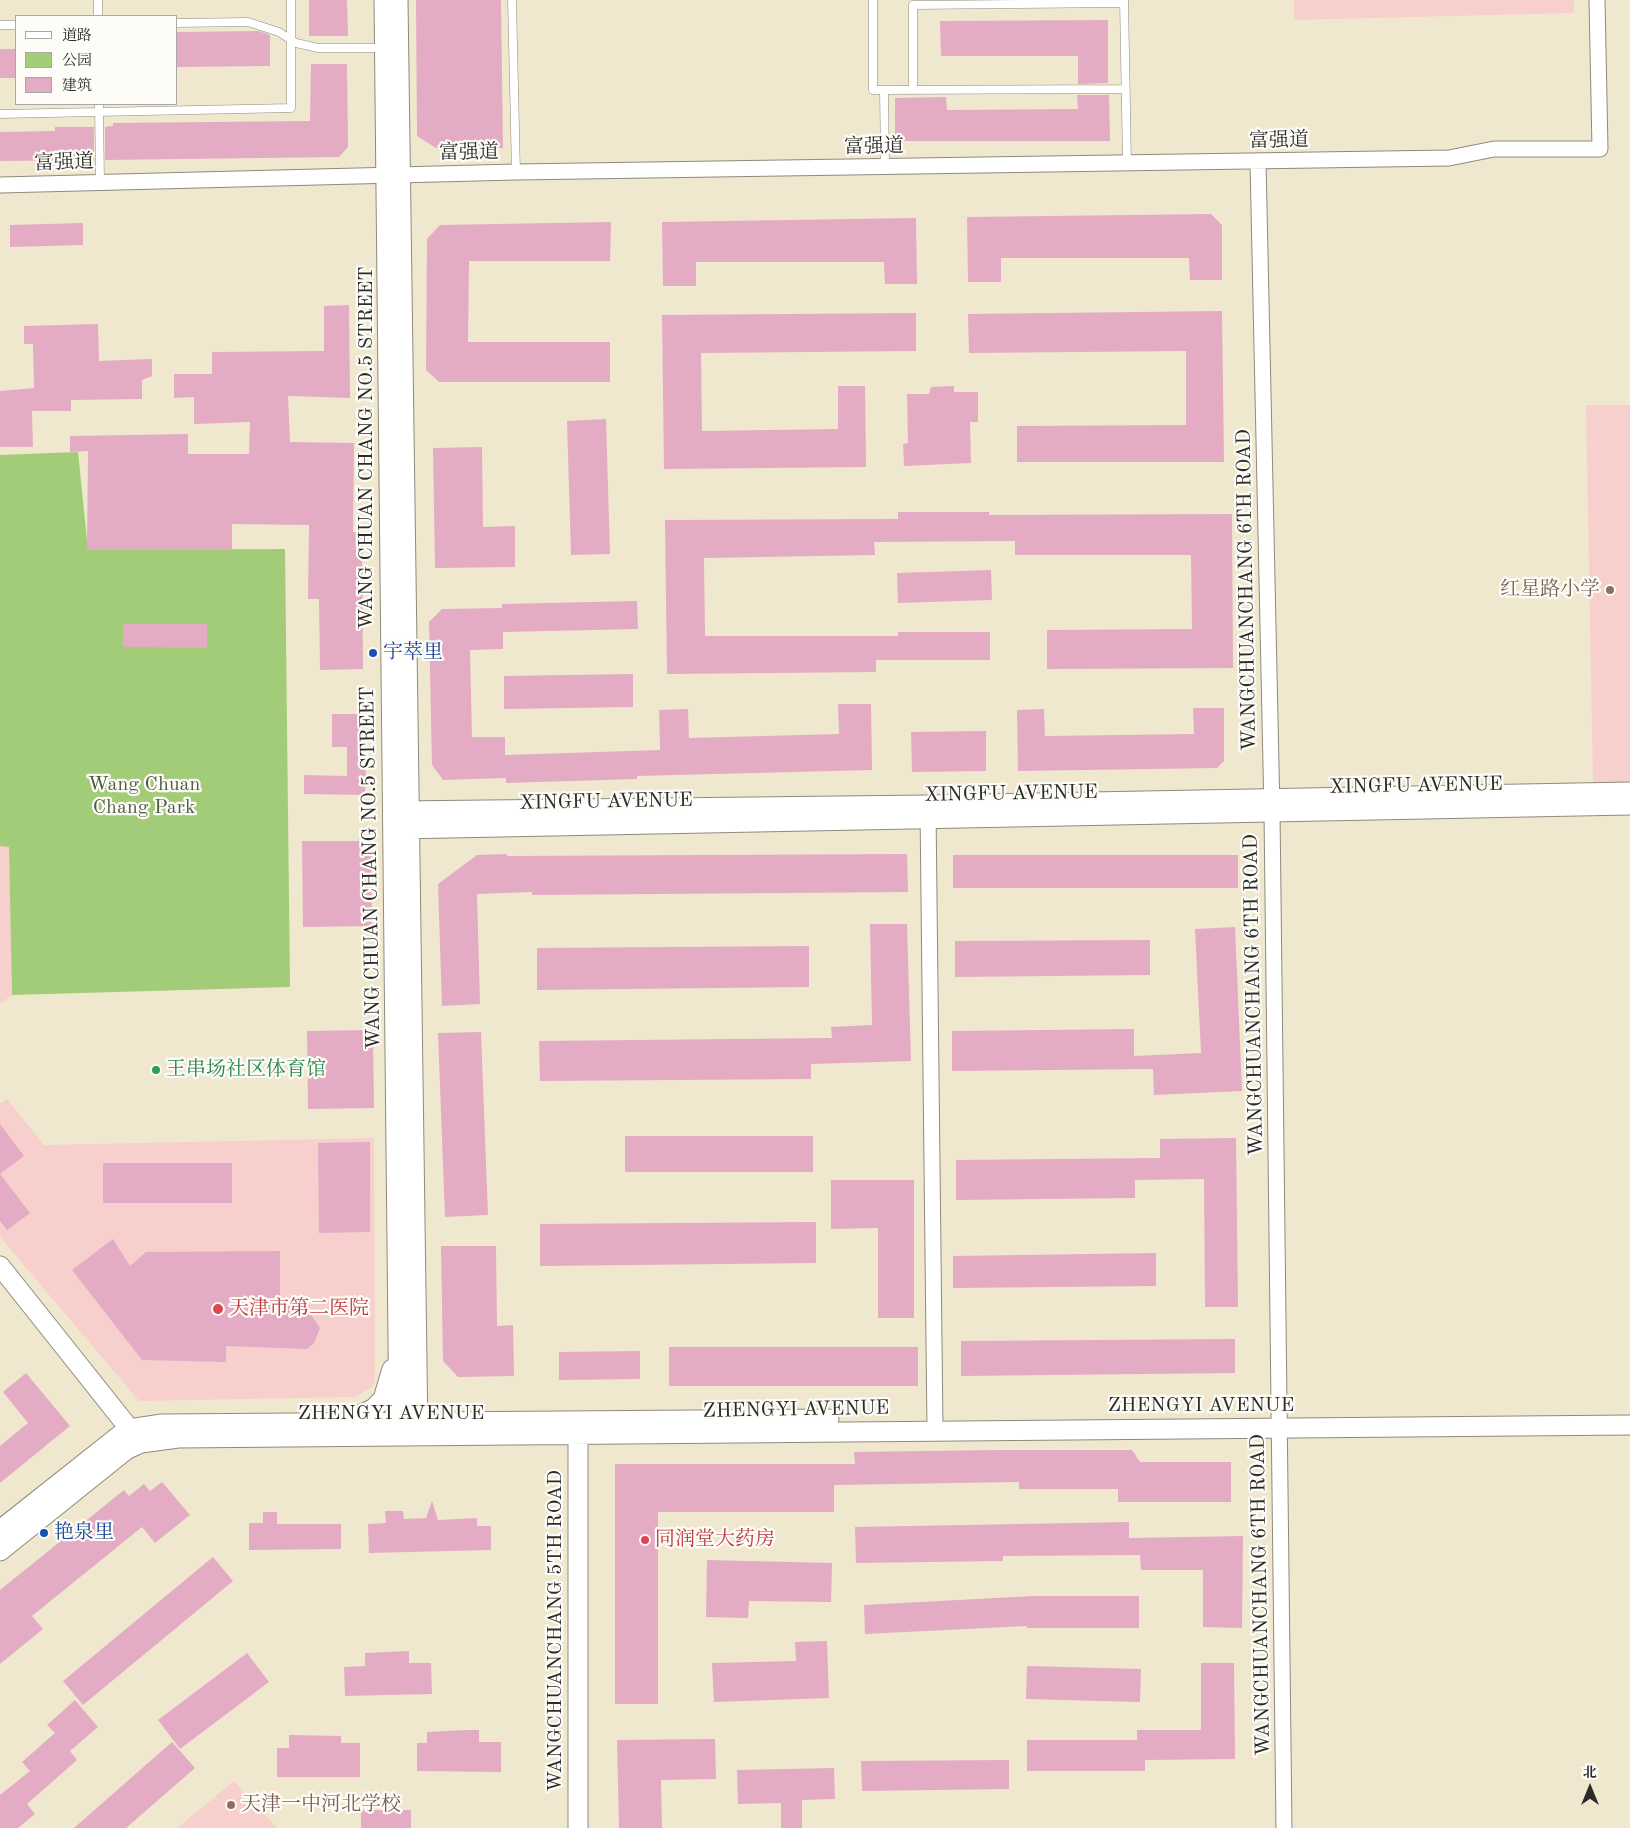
<!DOCTYPE html>
<html>
<head>
<meta charset="utf-8">
<style>
	body { margin:0 }
	#map { position:relative; width:1630px; height:1828px; overflow:hidden; background:#f0e8ce; font-family:"Old Standard TT","Noto Serif SC",serif }
	canvas { display:block }
	.legend { position:absolute; left:15px; top:15px; width:162px; height:90px; box-sizing:border-box; background:#fdfcf7; border:1px solid #a9a8a5; margin:0; padding:6px 9px; list-style:none; font-size:15px; color:#2b2b2b }
	.legend li { display:flex; align-items:center; gap:10px; height:25px }
	.legend b { width:25px; border:1px solid #a9a8a5 }
	.north { position:absolute; left:1565px; top:1763px; width:50px; height:50px; -webkit-text-stroke:4px #fdfcf7; paint-order:stroke; rotate:0deg; font-size:14px; font-weight:700; line-height:20px; text-align:center; color:#2b2b2b }
	.north::after { content:''; display:block; margin:auto; width:18px; height:22px; background:#2b2b2b; clip-path:polygon(50% 0,100% 100%,50% 72%,0 100%) }
</style>
</head>
<body>
<div id="map">
<canvas width="1630" height="1828"></canvas>
<ul class="legend">
<li><b style="height:6px;background:#fff"></b>道路</li>
<li><b style="height:14px;background:#a3cc78"></b>公园</li>
<li><b style="height:14px;background:#e4abc5"></b>建筑</li>
</ul>
<div class="north">北</div>
</div>
<script>
const context = document.querySelector('canvas').getContext('2d');
context.lineJoin = 'round';
function paint(path, color) {
  context.fillStyle = color;
  context.fill(path, 'evenodd');
}
function shape(rows) {
  const path = new Path2D();
  for (const r of rows) {
    path.moveTo(r[0], r[1]);
    for (let i = 2; i < r.length; i += 2) path.lineTo(r[i], r[i + 1]);
  }
  return path;
}
function stroke(path, color, width, dash) {
  context.strokeStyle = color;
  context.lineWidth = width;
  context.lineCap = dash ? 'butt' : 'round';
  context.setLineDash(dash || []);
  context.stroke(path);
}
function write(font, color, halo, rows, align = 'center') {
  context.font = font + ' "Old Standard TT","Noto Serif SC",serif';
  context.lineWidth = 4.5;
  context.setLineDash([]);
  context.textBaseline = 'middle';
  context.strokeStyle = halo;
  context.fillStyle = color;
  for (const [text, x, y, turn = 0] of rows) {
    context.save();
    context.translate(x, y);
    context.rotate((+turn || 0) * Math.PI / 180);
    context.textAlign = isNaN(turn) ? turn : align;
    if (halo) context.strokeText(text, 0, 0);
    context.fillText(text, 0, 0);
    context.restore();
  }
}
const built = shape([
	[1294,0,1574,0,1574,13,1294,20],
	[1586,405,1630,405,1630,782,1593,783],
	[0,846,9,846,12,995,0,1004],
	[7,1099,44,1145,374,1138,375,1381,371,1388,355,1397,139,1401,0,1237,0,1104],
	[234,1781,277,1828,177,1828]
]);
const green = shape([
	[78,452,88,550,285,549,290,987,12,995,9,847,0,846,0,455]
]);
const building = shape([
	[309,0,347,0,348,36,309,36],
	[416,0,501,0,503,148,436,148,417,136],
	[1108,20,1108,83,1078,84,1078,56,941,56,940,21],
	[259,31,270,35,270,66,176,67,176,32],
	[0,49,16,49,16,78,0,78],
	[311,64,347,64,348,147,339,157,105,160,105,127,113,126,113,123,310,121],
	[1077,95,1109,95,1110,141,895,141,895,98,946,97,947,110,1078,109],
	[55,127,94,127,94,160,0,161,0,132,55,131],
	[1211,214,1222,225,1222,280,1190,280,1189,258,1001,258,1001,282,968,282,967,217],
	[916,218,917,284,885,284,884,262,696,262,696,286,663,286,662,222],
	[611,222,610,261,469,261,468,342,610,342,610,382,439,382,426,370,427,239,440,225],
	[83,223,83,245,10,247,10,225],
	[349,305,350,398,288,396,290,442,354,443,353,532,362,532,363,669,320,670,319,599,308,599,309,525,232,524,232,550,87,550,88,451,70,452,70,436,188,434,188,454,249,454,250,422,194,424,194,397,174,398,174,374,212,374,212,352,324,351,324,306],
	[1222,311,1224,462,1017,462,1017,426,1186,425,1186,351,969,353,968,314],
	[916,313,916,351,701,353,702,431,838,429,838,386,865,386,866,467,664,469,662,315],
	[98,324,99,361,152,359,152,376,142,380,142,399,71,400,71,411,32,411,33,447,0,447,0,391,34,388,33,344,24,344,24,326],
	[954,386,954,392,978,392,978,422,970,422,971,463,904,466,903,444,908,443,907,394,929,394,931,387],
	[606,419,610,554,571,555,567,421],
	[482,447,483,527,515,526,515,567,435,568,433,448],
	[898,512,989,512,989,515,1232,514,1233,668,1047,669,1047,630,1192,629,1191,555,1015,555,1015,541,874,542,875,555,704,558,705,636,898,636,898,632,990,632,990,660,876,660,876,672,667,674,665,520,898,519],
	[991,570,992,600,898,603,897,573],
	[637,601,638,629,503,632,503,649,470,650,472,737,505,737,505,755,660,750,659,710,688,709,689,738,839,734,838,704,871,704,872,770,637,776,637,779,506,783,506,778,443,780,432,765,429,622,442,609,502,608,502,604],
	[123,624,207,624,207,648,123,647],
	[633,674,633,707,504,709,504,676],
	[1193,708,1224,708,1224,761,1217,768,1018,771,1017,710,1044,709,1045,736,1194,734],
	[332,714,364,714,363,764,366,764,365,795,304,794,304,775,347,776,347,747,332,747],
	[986,731,986,771,912,772,911,732],
	[302,841,371,841,372,926,303,927],
	[507,854,507,856,907,854,908,892,532,895,532,892,477,894,480,1004,442,1006,438,884,477,855],
	[953,855,1238,855,1238,888,953,888],
	[870,924,907,924,911,1061,811,1064,811,1079,540,1081,539,1041,832,1038,831,1027,872,1025],
	[1235,927,1242,1091,1154,1095,1153,1069,952,1071,952,1031,1134,1029,1134,1056,1201,1053,1195,929],
	[1150,940,1150,975,955,977,955,941],
	[809,946,809,987,537,990,537,948],
	[373,1030,374,1108,308,1109,307,1031],
	[481,1032,488,1215,445,1217,438,1033],
	[0,1124,24,1156,0,1174],
	[625,1136,813,1136,813,1172,625,1172],
	[1236,1138,1238,1307,1205,1307,1204,1179,1135,1180,1135,1198,956,1200,956,1160,1160,1158,1160,1139],
	[370,1142,370,1232,319,1233,318,1143],
	[103,1163,232,1163,232,1203,103,1203],
	[0,1174,30,1213,7,1230,0,1221],
	[831,1180,914,1180,914,1318,878,1318,878,1228,831,1229],
	[816,1222,816,1263,540,1266,540,1224],
	[113,1239,130,1266,146,1252,280,1251,280,1306,305,1306,320,1328,314,1343,307,1349,226,1346,226,1362,142,1360,72,1270],
	[441,1246,496,1246,497,1326,513,1325,514,1376,458,1377,443,1361],
	[1156,1253,1156,1286,953,1288,953,1256],
	[1235,1339,1235,1373,961,1376,961,1341],
	[669,1347,918,1347,918,1386,669,1386],
	[640,1351,640,1379,559,1380,559,1352],
	[26,1373,70,1426,0,1483,0,1446,28,1423,3,1392],
	[999,1450,1132,1450,1140,1462,1231,1462,1231,1502,1118,1502,1118,1489,1019,1489,1019,1482,834,1485,834,1512,658,1512,658,1704,615,1704,615,1464,855,1464,854,1452],
	[162,1482,190,1515,155,1543,142,1527,32,1616,43,1629,0,1664,0,1590,124,1490,129,1496,144,1484,150,1491],
	[432,1501,438,1520,477,1518,477,1526,491,1526,491,1550,369,1553,368,1524,386,1523,385,1511,403,1511,404,1519,426,1518],
	[263,1512,277,1512,277,1524,341,1524,341,1549,249,1550,249,1523,263,1523],
	[1129,1522,1129,1538,1243,1536,1242,1628,1203,1627,1203,1570,1141,1570,1140,1555,1003,1556,1003,1561,856,1563,855,1527],
	[213,1557,233,1581,83,1705,63,1681],
	[707,1560,832,1563,831,1602,749,1601,748,1618,706,1617],
	[1033,1596,1139,1596,1139,1628,1027,1628,1027,1626,865,1634,864,1605],
	[827,1641,829,1698,714,1702,712,1663,796,1661,795,1642],
	[409,1651,409,1663,431,1663,432,1694,345,1696,344,1667,365,1666,365,1653],
	[247,1653,269,1682,180,1749,158,1720],
	[1201,1663,1234,1663,1235,1759,1145,1760,1145,1771,1027,1771,1027,1740,1137,1740,1137,1730,1201,1730],
	[1027,1666,1141,1669,1140,1702,1026,1699],
	[75,1700,98,1727,70,1751,77,1760,27,1804,35,1814,18,1828,0,1828,0,1795,30,1771,22,1762,55,1733,47,1725],
	[466,1730,479,1730,479,1742,501,1742,501,1772,417,1771,417,1743,427,1743,427,1732],
	[289,1735,341,1736,341,1743,360,1743,360,1777,277,1777,277,1748,289,1748],
	[715,1739,716,1779,661,1780,662,1828,619,1828,617,1740],
	[172,1742,195,1768,126,1828,74,1828],
	[1009,1760,1009,1789,862,1791,861,1761],
	[834,1768,835,1799,802,1800,802,1828,781,1828,781,1803,738,1804,737,1770],
	[361,1810,411,1810,411,1828,361,1828]
]);
const service = shape([
	[98,0,98,16],
	[512,0,516,172],
	[873,0,873,90,884,90],
	[1124,0,1127,163],
	[176,23,248,22,279,32,296,43,318,48,384,48],
	[0,25,16,25],
	[913,90,913,5,1124,3],
	[99,104,100,182],
	[0,114,291,108,291,0],
	[885,166,884,90,1126,89]
]);
const minor = shape([
	[1258,161,1272,812,1284,1828],
	[0,185,516,172,1449,158,1494,149,1600,149,1597,0],
	[928,809,935,1430]
]);
const tertiary = shape([
	[384,0,399,1434],
	[398,0,418,1434],
	[399,811,928,805,1630,792],
	[398,829,1630,805],
	[0,1266,136,1437],
	[350,1419,373,1409,383,1399,392,1369],
	[578,1435,578,1828],
	[0,1530,120,1435,129,1429,162,1424,829,1419],
	[0,1551,126,1450,141,1443,178,1438,1630,1425]
]);
const markers = [
	[1610,590,5,"#8d6e63"],
	[373,653,5,"#1a4fb4"],
	[156,1070,5,"#2e9e5b"],
	[218,1309,6,"#e0444e"],
	[44,1533,5,"#1a4fb4"],
	[645,1540,5,"#e0444e"],
	[231,1805,5,"#8d6e63"]
];
const streetNames = [
	["富强道",1279,141,-1],
	["富强道",874,147,-1],
	["富强道",469,153,-1],
	["富强道",64,163,-2],
	["WANG CHUAN CHANG NO.5 STREET",367,448,-90],
	["WANGCHUANCHANG 6TH ROAD",1247,590,-91],
	["XINGFU AVENUE",1416,786,-1],
	["XINGFU AVENUE",1011,794,-1],
	["XINGFU AVENUE",606,802,-1],
	["WANG CHUAN CHANG NO.5 STREET",371,868,-91],
	["WANGCHUANCHANG 6TH ROAD",1254,995,-91],
	["ZHENGYI AVENUE",1201,1406],
	["ZHENGYI AVENUE",796,1410,-1],
	["ZHENGYI AVENUE",391,1414],
	["WANGCHUANCHANG 6TH ROAD",1261,1595,-91],
	["WANGCHUANCHANG 5TH ROAD",556,1631,-90]
];
const educationNames = [
	["红星路小学",1600,590],
	["天津一中河北学校",241,1805,"left"]
];
const transitNames = [
	["宇萃里",383,653],
	["艳泉里",54,1533]
];
const parkNames = [
	["Wang Chuan",144,785],
	["Chang Park",144,808]
];
const leisureNames = [
	["王串场社区体育馆",166,1070]
];
const healthNames = [
	["天津市第二医院",229,1309],
	["同润堂大药房",655,1540]
];
paint(built, '#f7d0cd');
paint(green, '#a3cc78');
paint(building, '#e4abc5');
stroke(service, '#8e8a7c', 9);
stroke(minor, '#8e8a7c', 17);
stroke(tertiary, '#8e8a7c', 21);
stroke(service, '#fff', 8);
stroke(minor, '#fff', 15);
stroke(tertiary, '#fff', 19);
for (const [x, y, r, color] of markers) {
  const dot = new Path2D();
  dot.arc(x, y, r, 0, 2 * Math.PI);
  context.fillStyle = color;
  context.fill(dot);
  stroke(dot, '#fdfcf7', 2);
}
write('20px', '#2b2b2b', '#fdfcf7', streetNames);
write('20px', '#785e54', '#fdfcf7', educationNames, 'right');
write('20px', '#164399', '#fdfcf7', transitNames, 'left');
write('20px', '#4f5b42', '#fdfcf7', parkNames);
write('20px', '#27864d', '#fdfcf7', leisureNames, 'left');
write('20px', '#be3a42', '#fdfcf7', healthNames, 'left');
</script>
</body>
</html>
